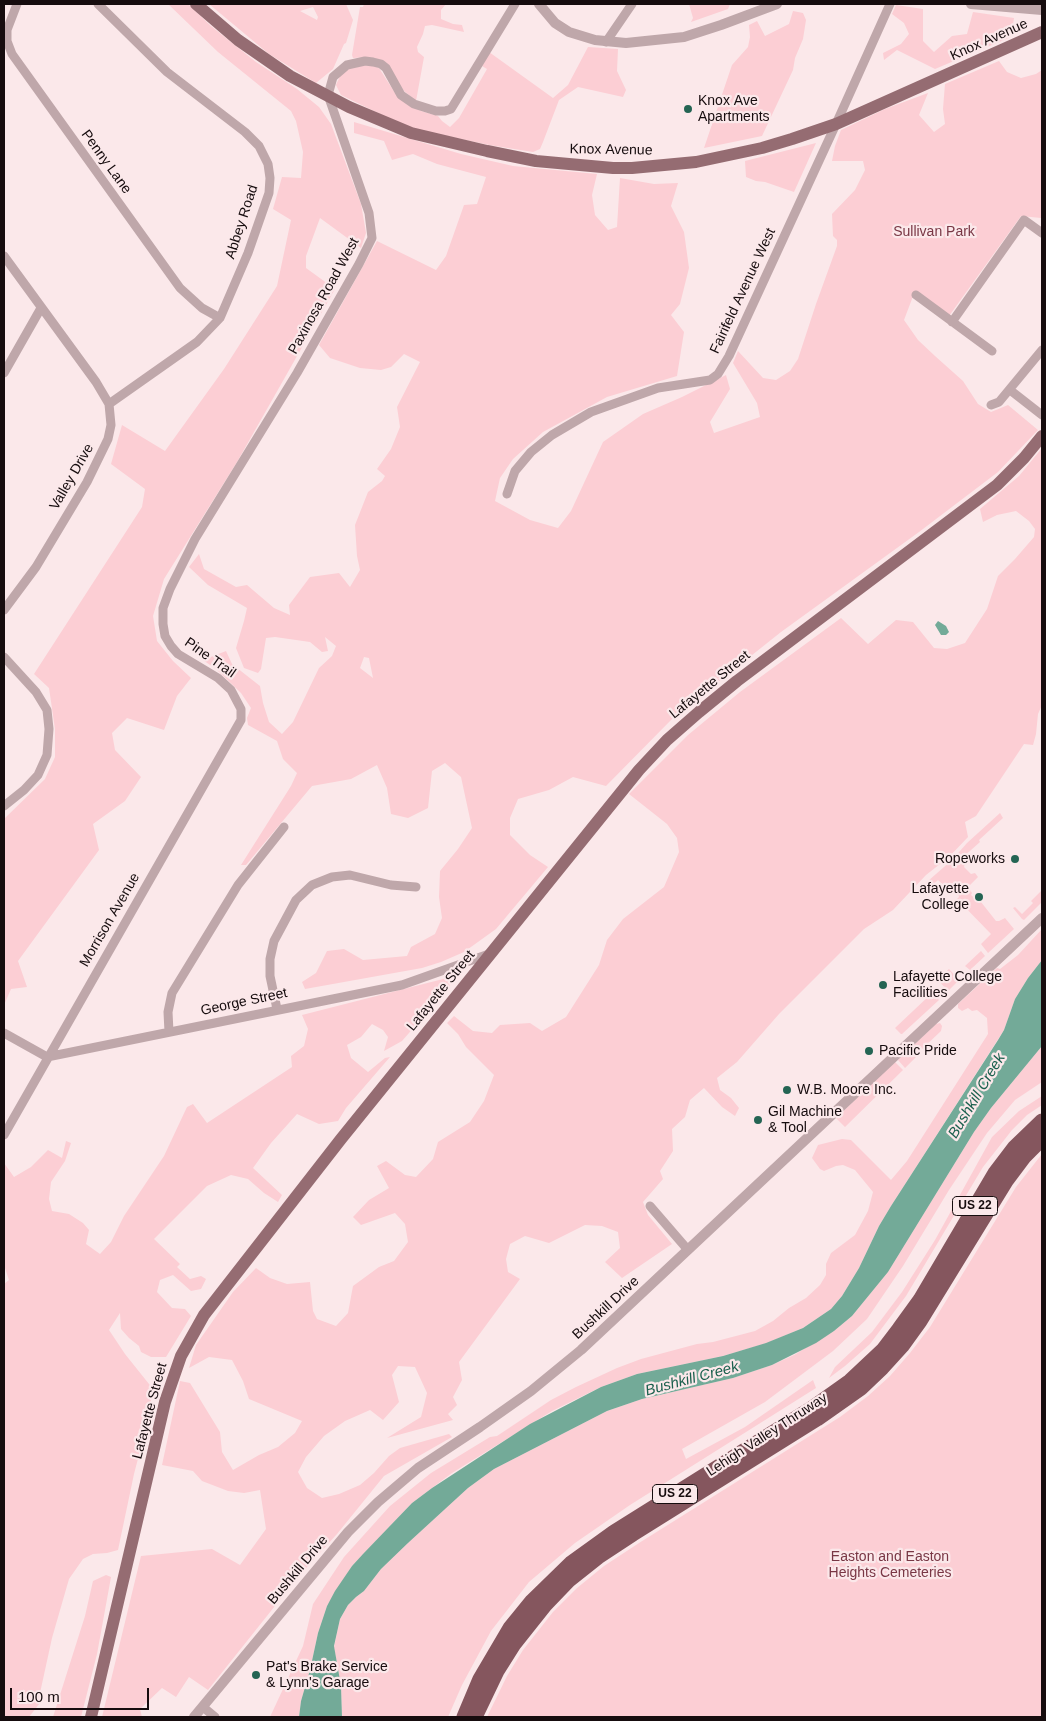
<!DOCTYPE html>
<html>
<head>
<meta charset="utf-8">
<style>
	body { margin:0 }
	#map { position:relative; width:1046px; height:1721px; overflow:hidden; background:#fbe8ea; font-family:Arial,sans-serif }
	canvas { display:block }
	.frame { position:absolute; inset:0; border:5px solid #160c0e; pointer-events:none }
	.scale { position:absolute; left:10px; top:1688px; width:139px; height:22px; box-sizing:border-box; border:2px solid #160c0e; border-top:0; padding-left:6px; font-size:15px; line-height:18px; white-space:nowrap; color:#160c0e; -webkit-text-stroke:4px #fbe8ea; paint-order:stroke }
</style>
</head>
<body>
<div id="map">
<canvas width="1046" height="1721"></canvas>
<div class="frame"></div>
<div class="scale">100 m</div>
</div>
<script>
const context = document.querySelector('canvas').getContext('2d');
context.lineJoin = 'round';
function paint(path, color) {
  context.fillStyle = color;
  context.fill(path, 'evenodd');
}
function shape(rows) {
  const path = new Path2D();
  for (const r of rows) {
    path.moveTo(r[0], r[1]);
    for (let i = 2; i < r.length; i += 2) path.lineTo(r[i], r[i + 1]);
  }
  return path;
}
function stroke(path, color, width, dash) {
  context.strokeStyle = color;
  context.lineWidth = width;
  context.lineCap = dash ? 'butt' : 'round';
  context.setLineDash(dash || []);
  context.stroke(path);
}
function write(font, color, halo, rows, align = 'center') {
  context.font = font + ' Arial,sans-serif';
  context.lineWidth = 4.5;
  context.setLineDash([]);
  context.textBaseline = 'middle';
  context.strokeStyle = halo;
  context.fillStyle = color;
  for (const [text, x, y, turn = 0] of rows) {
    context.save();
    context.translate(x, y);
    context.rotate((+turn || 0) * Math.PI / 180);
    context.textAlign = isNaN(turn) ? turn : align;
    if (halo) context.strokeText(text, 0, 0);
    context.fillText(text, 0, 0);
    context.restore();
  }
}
const green = shape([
	[168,4,188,4,211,26,256,62,297,89,319,107,331,124,361,204,366,233,361,248,320,218,306,256,306,268,335,289,237,462,164,579,153,616,157,641,173,661,191,678,177,696,164,730,127,718,112,733,115,750,141,777,125,801,93,824,99,850,18,961,27,987,11,989,4,1005,4,819,45,779,55,757,55,729,49,688,34,674,142,507,145,489,111,464,122,425,165,451,224,369,277,286,291,220,273,209,282,177,301,178,303,152,296,121,291,111,218,52],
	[209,4,346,4,353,20,346,43,344,44,333,69,316,83,269,54],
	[313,7,318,17,317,20,300,11],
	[364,4,446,4,441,10,441,19,453,24,462,25,464,32,432,25,425,26,423,34,417,47,418,52,424,57,416,101,404,91,381,60,368,57,353,58,352,55,360,7,363,7],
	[689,4,730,4,728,9,691,22,693,18],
	[896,5,923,9,923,41,934,52,952,36,967,34,973,12,1014,18,1011,37,935,69,897,50,884,60,883,53,901,44,909,34,904,23,892,14],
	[793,11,803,13,806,20,803,39,795,58,793,70,762,136,704,148,732,65,748,47,750,37,749,25,757,21,765,36,789,24],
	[588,47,618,49,617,71,626,90,623,97,578,87,559,100,543,142,540,149,533,152,489,145,409,128,341,95,336,85,341,74,347,70,355,66,364,65,374,66,379,68,395,93,421,111,438,116,442,121,450,127,459,118,487,69,482,66,489,52,553,98,568,85],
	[999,61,1007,72,1021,78,1036,74,1042,70,1042,216,1041,218,1021,216,949,316,915,291,904,320,918,340,935,356,963,381,978,404,991,412,1008,405,1038,430,998,472,919,532,781,632,673,718,606,786,573,777,549,790,518,799,510,818,510,835,530,855,548,867,496,929,464,952,441,962,422,968,305,989,302,982,316,973,327,951,344,949,363,960,407,956,411,947,435,934,442,918,439,897,440,871,458,849,472,828,461,777,445,763,432,771,428,808,408,818,391,814,387,788,377,765,351,779,312,786,246,865,241,865,291,786,297,773,283,759,277,741,248,725,247,718,251,708,241,693,217,670,203,660,226,651,232,664,260,686,263,703,269,722,282,734,293,722,319,668,332,656,336,646,325,637,328,651,322,652,310,642,275,637,266,638,261,669,258,673,244,668,236,648,244,621,247,608,208,585,189,567,199,554,204,569,236,587,247,585,274,608,290,615,289,605,310,577,339,573,350,587,360,570,357,556,355,525,368,492,382,481,385,476,377,469,391,449,400,427,397,407,420,362,404,354,391,367,381,370,360,368,330,358,319,345,377,241,436,270,446,256,464,205,477,204,486,177,437,164,413,154,392,160,384,141,354,133,354,122,461,154,513,166,597,174,592,195,595,215,608,230,617,227,620,178,654,184,678,183,671,206,684,232,689,268,680,304,671,315,684,332,677,376,607,397,543,432,513,459,500,478,495,501,530,520,558,528,571,511,603,442,643,414,682,397,726,375,730,389,710,422,714,433,760,417,757,403,733,363,738,351,763,378,776,380,790,371,798,359,816,304,837,246,837,240,833,236,832,214,855,190,865,170,863,161,832,161,835,146,841,130,885,109,928,93,919,115,934,132,945,124,943,109,945,84],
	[364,657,369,658,373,678,360,668],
	[816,143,794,192,765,182,756,181,746,177,745,161],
	[1042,448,1042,705,1038,714,1036,734,1033,745,1024,744,976,816,965,822,968,837,949,857,926,875,893,910,864,929,779,1014,737,1062,717,1078,720,1090,731,1098,739,1108,735,1116,722,1107,704,1088,690,1100,685,1117,672,1129,673,1151,660,1171,663,1179,643,1202,648,1215,672,1244,622,1278,605,1262,620,1248,618,1232,602,1226,585,1225,549,1243,525,1236,510,1244,506,1259,508,1272,520,1279,459,1362,462,1380,453,1397,457,1405,448,1414,453,1420,387,1438,421,1417,427,1393,415,1367,398,1366,392,1375,399,1402,383,1420,370,1410,345,1421,324,1436,306,1457,298,1472,307,1488,322,1498,339,1494,360,1485,374,1473,389,1456,400,1448,449,1434,452,1437,384,1476,337,1534,298,1577,208,1690,189,1677,176,1697,162,1688,140,1709,142,1717,102,1717,141,1556,212,1549,240,1565,266,1529,260,1490,244,1493,228,1491,202,1481,193,1471,162,1465,180,1381,190,1383,220,1432,222,1452,233,1470,259,1455,278,1447,295,1433,302,1421,249,1399,243,1381,232,1360,209,1357,189,1368,196,1345,233,1292,256,1268,270,1278,287,1284,310,1282,313,1311,317,1319,336,1326,348,1313,353,1286,379,1267,394,1261,408,1242,405,1224,395,1213,361,1225,353,1217,369,1200,389,1188,377,1166,386,1161,405,1175,416,1177,433,1159,438,1142,470,1122,484,1101,494,1075,466,1047,458,1034,447,1023,454,1016,473,1031,492,1033,500,1025,530,1023,542,1031,566,1017,599,965,607,940,623,919,664,887,679,852,677,838,667,824,629,794,688,735,740,692,841,618,868,644,896,620,913,622,934,648,947,649,965,643,987,609,998,576,1015,559,1034,537,1035,529,1029,521,1016,511,997,515,983,522,980,509,1019,476],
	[1000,813,1003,818,979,840,980,842,961,859,965,864,964,867,971,874,975,873,978,877,968,887,972,893,971,895,979,902,981,902,996,921,999,921,1005,918,1014,929,988,953,981,944,991,934,957,899,959,897,957,890,949,883,942,884,938,880,923,893,920,890,920,888,952,860,967,843],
	[1042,890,1042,902,1024,920,1022,919,1013,908,1015,907,1022,914,1033,903,1031,901],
	[1042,929,1042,960,1028,978,1015,999,1004,1030,891,1206,879,1226,859,1268,842,1296,831,1309,803,1328,767,1343,723,1356,637,1374,601,1387,552,1411,452,1473,412,1503,352,1566,327,1606,318,1633,310,1670,301,1701,299,1717,270,1717,303,1646,313,1604,344,1557,390,1506,431,1473,490,1437,497,1436,551,1400,576,1387,617,1368,641,1359,697,1344,713,1342,755,1331,773,1321,789,1308,806,1298,820,1285,826,1275,826,1264,831,1253,855,1235,868,1211,873,1192,855,1170,843,1165,836,1166,824,1171,820,1169,812,1158,818,1145,842,1139,851,1140,891,1180,907,1161,988,1034,987,1018,977,1010,972,1011,968,1008,962,1011,958,1008,958,1004,997,968,1000,969,1018,955],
	[981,951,985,956,970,970,965,966],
	[949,969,959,980,948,991,937,979],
	[447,978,450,986,402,1041,384,1051,388,1037,383,1030,372,1024,361,1037,347,1045,351,1058,368,1072,385,1058,390,1057,346,1108,338,1121,319,1124,297,1114,271,1143,253,1168,282,1195,278,1202,264,1193,248,1179,231,1175,207,1186,154,1239,180,1264,177,1267,190,1279,201,1276,206,1279,201,1289,191,1291,173,1275,160,1280,157,1292,172,1308,185,1309,191,1316,166,1357,151,1357,141,1352,139,1346,129,1338,121,1329,120,1313,109,1330,125,1354,153,1389,146,1428,134,1474,118,1550,107,1553,93,1554,83,1559,69,1579,52,1638,40,1693,43,1699,29,1717,4,1717,4,1284,9,1280,4,1265,4,1219,5,1212,4,1211,4,1163,14,1177,31,1167,48,1150,62,1158,66,1141,71,1143,65,1161,51,1182,49,1199,52,1211,69,1214,83,1223,89,1230,86,1244,100,1254,111,1242,124,1216,164,1156,187,1107,193,1104,207,1123,292,1067,291,1056,304,1046,308,1029,302,1015],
	[932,993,939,1000,902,1034,901,1034,895,1028],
	[940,1023,942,1026,941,1031,919,1052,916,1057,905,1068,898,1060,936,1024],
	[1042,1046,1042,1082,1015,1100,987,1133,949,1190,903,1266,867,1319,833,1351,765,1402,682,1449,686,1459,745,1427,813,1380,816,1388,630,1505,575,1543,529,1582,491,1631,462,1685,448,1717,342,1717,341,1686,334,1647,340,1619,348,1605,356,1597,364,1591,381,1569,408,1543,468,1488,494,1469,607,1411,642,1399,733,1378,772,1365,794,1355,834,1331,852,1316,888,1272,974,1132,991,1108],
	[895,1062,903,1070,845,1127,836,1118],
	[1042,1096,1042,1105,1027,1115,1012,1130,983,1167,906,1296,870,1344,845,1366,829,1378,835,1367,872,1332,902,1292,935,1240,992,1137,1019,1111],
	[1042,1154,1042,1717,487,1717,507,1676,523,1650,553,1612,577,1588,604,1566,639,1543,840,1417,868,1396,890,1376,910,1353,930,1327,1016,1187],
	[106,1575,111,1577,97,1654,81,1717,53,1717,85,1616,93,1581]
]);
const water = shape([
	[938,621,946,626,949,632,946,635,941,635,935,625],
	[1042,960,1042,1046,991,1108,974,1132,888,1272,852,1316,834,1331,816,1343,772,1365,733,1378,642,1399,607,1411,494,1469,468,1488,408,1543,381,1569,364,1591,356,1597,348,1605,340,1619,334,1646,341,1686,342,1717,299,1717,301,1701,310,1670,318,1633,327,1606,335,1591,352,1566,363,1554,412,1503,432,1488,530,1424,601,1387,637,1374,723,1356,766,1343,803,1328,831,1309,842,1296,859,1268,879,1226,891,1206,998,1040,1004,1030,1015,999,1028,978]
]);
const minor = shape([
	[17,4,7,30,7,41,12,54,180,288,202,308,220,318],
	[98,4,167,72,245,132,259,146,268,164,270,178,269,193,248,253,220,318,197,342,109,404],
	[606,42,632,4],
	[4,256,96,382,109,404,111,425,108,439,87,482,36,567,4,610],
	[916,295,992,351],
	[952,322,1024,220,1042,233],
	[4,373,41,308],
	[1010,390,1042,415],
	[991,405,999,402,1042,350],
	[507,494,515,471,531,452,552,435,591,412,658,388,710,380,718,374,729,356,836,124,890,4],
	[4,657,36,692,47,710,49,729,47,755,38,775,24,790,4,806],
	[277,1009,270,976,270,959,274,941,296,900,312,885,332,877,350,875,391,885,416,887],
	[169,1032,168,1012,172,993,238,885,284,827],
	[4,1033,47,1057,402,985,489,954],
	[4,1135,241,720,241,709,231,690,218,678,178,654,171,646,165,636,163,624,163,608,170,589,195,539,297,373,359,264,372,238,369,213,328,95,333,77,347,65,365,61,373,62,381,64,386,68,401,95,414,104,436,111,445,111,451,109,515,4],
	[650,1206,688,1250],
	[203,1707,215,1717]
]);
const tertiary = shape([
	[539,4,555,23,569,32,595,40,626,43,684,37,721,25,777,4],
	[971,4,1042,10],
	[194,1717,348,1532,378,1502,418,1468,480,1427,531,1391,581,1350,1042,918]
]);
const primary = shape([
	[196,4,238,40,290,76,349,107,411,133,487,151,536,161,613,168,632,168,696,162,762,148,792,139,836,124,1042,32],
	[91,1717,165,1402,181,1356,204,1315,341,1139,639,770,667,740,699,712,737,681,997,485,1024,458,1042,436]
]);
const motorway = shape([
	[464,1717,480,1679,510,1628,532,1601,571,1563,614,1532,812,1408,850,1381,883,1350,899,1329,920,1300,995,1173,1014,1148,1042,1121],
	[475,1717,497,1671,514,1644,545,1605,569,1580,598,1557,633,1534,817,1419,861,1388,882,1368,902,1346,920,1321,1006,1181,1024,1157,1042,1139]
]);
const markers = [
	[688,109,5,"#246453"],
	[1015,859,5,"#246453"],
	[979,897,5,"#246453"],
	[883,985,5,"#246453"],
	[869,1051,5,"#246453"],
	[787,1090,5,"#246453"],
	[758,1120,5,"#246453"],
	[256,1675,5,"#246453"]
];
const shields = [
	[975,1206,45],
	[675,1494,45]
];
const shieldNames = [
	["US 22",975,1206],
	["US 22",675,1494]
];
const streetNames = [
	["Knox Avenue",989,40,-24],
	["Knox Avenue",611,150,1],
	["Penny Lane",106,162,54],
	["Abbey Road",242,222,-72],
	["Fairifeld Avenue West",743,291,-65],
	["Paxinosa Road West",324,296,-61],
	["Valley Drive",72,477,-60],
	["Pine Trail",210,658,35],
	["Lafayette Street",710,685,-39],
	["Morrison Avenue",110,920,-60],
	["Lafayette Street",441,991,-51],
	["George Street",244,1002,-12],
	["Bushkill Drive",606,1308,-43],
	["Lafayette Street",150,1411,-75],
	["Lehigh Valley Thruway",767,1435,-33],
	["Bushkill Drive",298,1570,-50]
];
const poiNames = [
	["Knox Ave",698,101],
	["Apartments",698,117],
	["Ropeworks",1005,859,"right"],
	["Lafayette",969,889,"right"],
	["College",969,905,"right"],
	["Lafayette College",893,977],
	["Facilities",893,993],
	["Pacific Pride",879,1051],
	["W.B. Moore Inc.",797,1090],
	["Gil Machine",768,1112],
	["& Tool",768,1128],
	["Pat's Brake Service",266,1667],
	["& Lynn's Garage",266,1683]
];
const parkNames = [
	["Sullivan Park",934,232],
	["Easton and Easton",890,1557],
	["Heights Cemeteries",890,1573]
];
const waterNames = [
	["Bushkill Creek",977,1096,-59],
	["Bushkill Creek",692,1379,-15]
];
paint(green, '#fcced4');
paint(water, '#73aa98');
stroke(minor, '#bfa7aa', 9);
stroke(tertiary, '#bfa7aa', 10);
stroke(primary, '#956c72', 12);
stroke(motorway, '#85565e', 15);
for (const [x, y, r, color] of markers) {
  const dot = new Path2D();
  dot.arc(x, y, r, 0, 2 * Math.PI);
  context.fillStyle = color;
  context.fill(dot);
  stroke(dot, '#fbe8ea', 2);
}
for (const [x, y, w] of shields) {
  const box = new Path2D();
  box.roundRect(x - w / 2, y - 9.5, w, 19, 4);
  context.fillStyle = '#fbe8ea';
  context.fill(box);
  stroke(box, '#160c0e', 1);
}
write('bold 12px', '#160c0e', null, shieldNames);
write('14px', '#160c0e', '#fbe8ea', streetNames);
write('14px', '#160c0e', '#fbe8ea', poiNames, 'left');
write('14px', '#793745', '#fbe8ea', parkNames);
write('italic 15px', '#1b604e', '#fbe8ea', waterNames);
</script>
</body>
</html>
